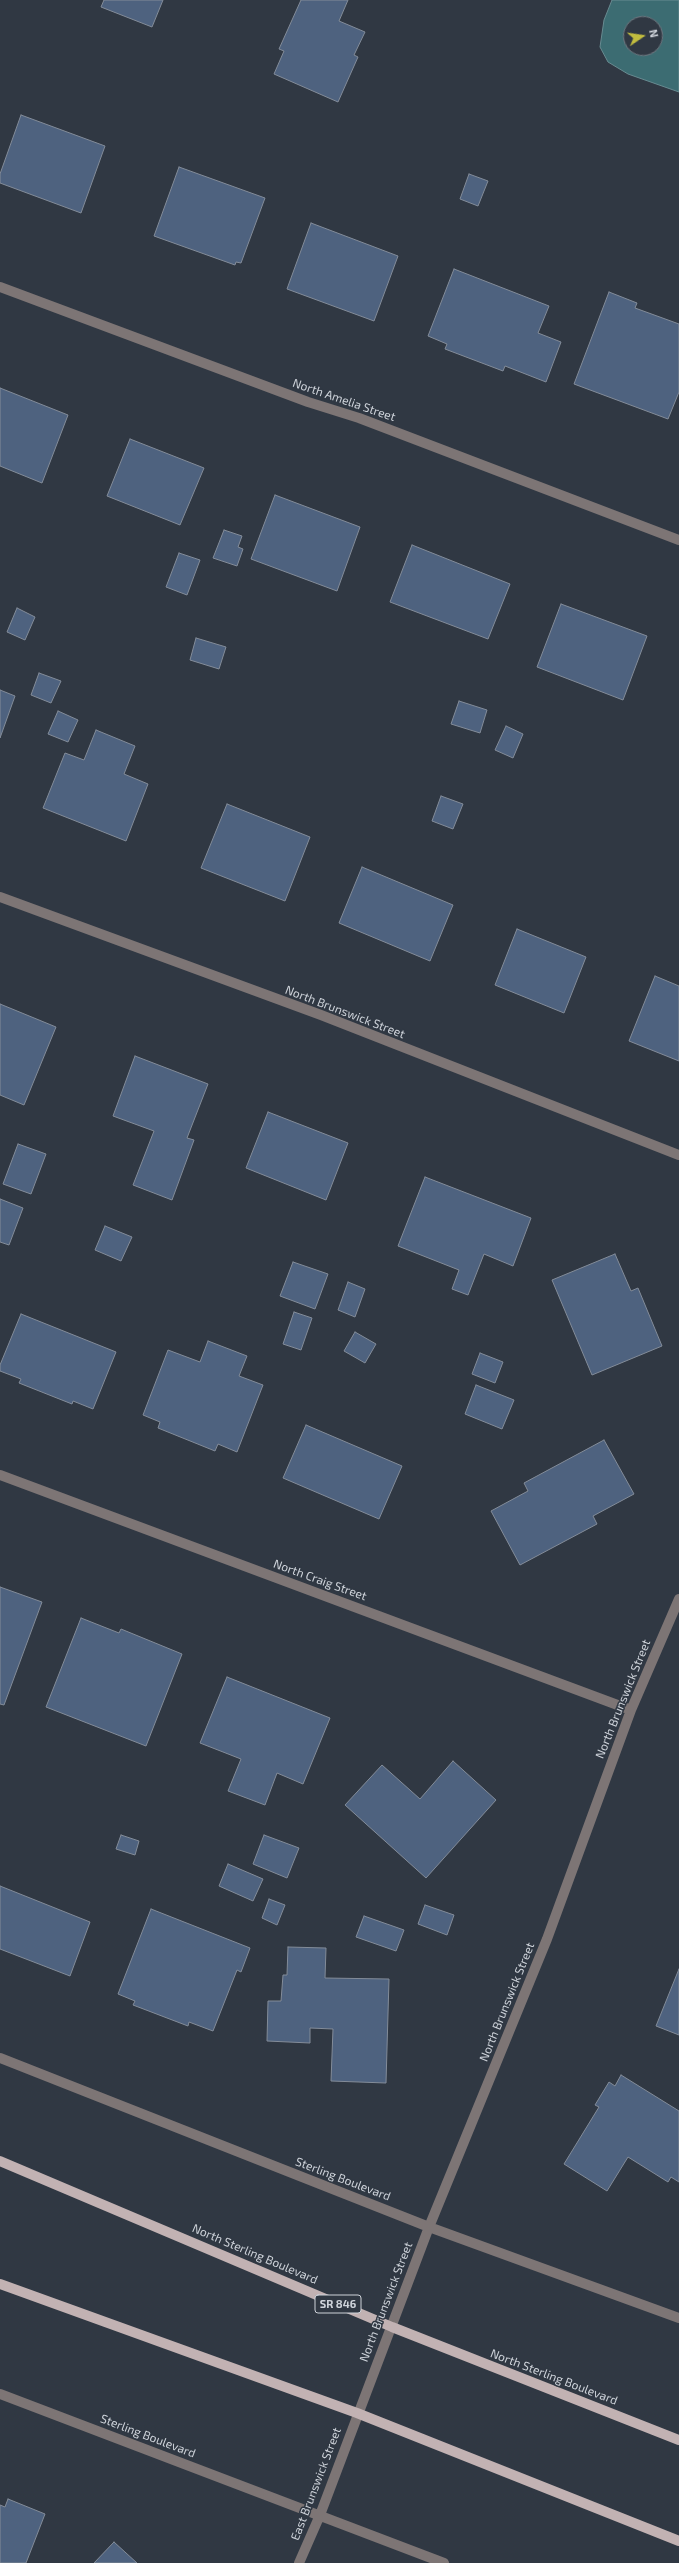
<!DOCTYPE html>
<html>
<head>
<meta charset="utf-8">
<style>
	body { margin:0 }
	#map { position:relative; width:679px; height:2563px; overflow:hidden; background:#303843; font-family:"Exo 2",sans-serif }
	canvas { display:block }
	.north { position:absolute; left:623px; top:16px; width:40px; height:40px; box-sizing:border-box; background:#303843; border:1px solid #6f767f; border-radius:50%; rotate:77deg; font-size:11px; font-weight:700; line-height:16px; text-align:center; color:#ced3da }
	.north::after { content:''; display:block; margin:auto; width:14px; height:18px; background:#c2bd3f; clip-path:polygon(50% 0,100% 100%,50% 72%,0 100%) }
</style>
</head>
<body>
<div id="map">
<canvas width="679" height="2563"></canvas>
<div class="north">N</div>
</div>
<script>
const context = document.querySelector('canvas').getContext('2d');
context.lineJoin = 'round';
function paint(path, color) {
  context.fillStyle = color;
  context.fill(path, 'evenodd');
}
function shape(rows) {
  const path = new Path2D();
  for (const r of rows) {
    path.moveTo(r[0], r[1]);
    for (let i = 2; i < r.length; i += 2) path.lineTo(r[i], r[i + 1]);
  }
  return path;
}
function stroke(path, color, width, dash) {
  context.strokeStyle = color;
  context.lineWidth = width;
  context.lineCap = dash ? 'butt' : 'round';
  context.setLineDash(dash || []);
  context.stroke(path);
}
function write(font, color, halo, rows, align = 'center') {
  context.font = font + ' "Exo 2",sans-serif';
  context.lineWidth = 3;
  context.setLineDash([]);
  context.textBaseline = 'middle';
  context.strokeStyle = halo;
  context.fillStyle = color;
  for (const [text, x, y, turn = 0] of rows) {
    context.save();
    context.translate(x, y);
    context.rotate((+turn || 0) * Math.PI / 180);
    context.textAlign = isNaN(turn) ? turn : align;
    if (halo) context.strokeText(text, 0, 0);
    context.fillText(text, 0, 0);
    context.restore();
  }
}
const water = shape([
	[612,0,679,0,679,92,628,74,608,62,600,47,604,20,612,0],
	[631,24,655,24,655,48,631,48,631,24]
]);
const building = shape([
	[104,0,163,0,152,27,101,7,104,0],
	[301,0,348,0,339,21,365,32,354,55,358,57,338,102,274,74,284,51,279,49,301,0],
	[21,115,105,146,81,213,0,183,0,174,21,115],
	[179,167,265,198,241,263,236,262,235,265,154,236,179,167],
	[469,174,488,181,478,206,460,199,469,174],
	[311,223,398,256,374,321,287,289,311,223],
	[454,269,549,306,538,333,561,342,546,382,505,366,503,371,445,349,447,344,428,336,454,269],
	[609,292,637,303,635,308,679,324,679,392,668,419,574,384,609,292],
	[0,388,68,415,42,483,0,466,0,388],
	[130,439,204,468,180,525,107,496,130,439],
	[275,495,360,527,337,591,251,559,275,495],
	[224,530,242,536,238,547,243,549,237,566,213,558,224,530],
	[412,545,510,584,488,639,390,602,412,545],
	[179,553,200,560,187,595,166,587,179,553],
	[561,604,647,636,623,700,537,667,561,604],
	[17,608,35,617,25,640,7,632,17,608],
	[196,638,226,647,219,669,190,660,196,638],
	[39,673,61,681,51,703,31,695,39,673],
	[0,690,15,696,0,738,0,690],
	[459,701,487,710,480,733,451,724,459,701],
	[58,711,78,720,68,742,48,734,58,711],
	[506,726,523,734,513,758,495,750,506,726],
	[96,730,135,746,124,774,148,784,126,841,43,808,65,753,84,760,96,730],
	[441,796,463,804,453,829,432,821,441,796],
	[227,804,310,837,285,901,201,868,227,804],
	[362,867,453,905,430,961,339,923,362,867],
	[517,929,586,957,564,1013,495,985,517,929],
	[655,976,679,986,679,1061,629,1041,655,976],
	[0,1004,56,1027,24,1105,0,1095,0,1004],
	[135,1056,208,1084,187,1138,194,1140,172,1200,133,1185,154,1131,113,1116,135,1056],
	[268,1112,348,1143,326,1200,246,1168,268,1112],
	[18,1144,46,1154,31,1194,3,1184,18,1144],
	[425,1177,531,1218,513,1266,484,1254,468,1295,452,1289,459,1270,398,1246,425,1177],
	[0,1199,23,1208,9,1245,0,1242,0,1199],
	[105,1226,132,1237,121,1261,95,1250,105,1226],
	[615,1254,631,1291,638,1288,662,1346,592,1375,552,1280,615,1254],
	[293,1262,328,1274,315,1309,280,1296,293,1262],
	[348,1282,365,1289,355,1317,338,1310,348,1282],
	[294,1312,312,1318,301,1350,283,1344,294,1312],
	[21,1314,116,1352,93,1409,73,1401,72,1404,19,1383,21,1379,0,1371,0,1365,21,1314],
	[355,1332,376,1344,365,1363,344,1351,355,1332],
	[208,1341,247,1356,239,1376,263,1385,237,1452,218,1444,215,1451,158,1428,160,1422,143,1415,168,1350,200,1362,208,1341],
	[480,1353,503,1362,495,1383,472,1374,480,1353],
	[476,1385,514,1400,502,1429,465,1414,476,1385],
	[306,1425,402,1466,379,1519,283,1478,306,1425],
	[604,1440,634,1494,593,1516,597,1524,520,1565,491,1511,528,1491,524,1483,604,1440],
	[0,1587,42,1602,4,1705,0,1704,0,1587],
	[81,1618,119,1633,121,1629,182,1654,146,1746,46,1707,81,1618],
	[227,1677,330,1718,303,1784,277,1773,265,1805,228,1791,241,1759,200,1743,227,1677],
	[453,1761,496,1800,426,1878,345,1805,382,1765,420,1799,453,1761],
	[121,1835,139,1841,135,1855,116,1849,121,1835],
	[264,1835,299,1848,287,1878,253,1864,264,1835],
	[228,1864,263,1879,253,1901,219,1886,228,1864],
	[0,1886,90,1922,70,1976,0,1949,0,1886],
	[269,1899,285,1905,277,1925,262,1918,269,1899],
	[425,1905,454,1915,447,1935,418,1924,425,1905],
	[151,1909,250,1948,241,1972,237,1970,213,2031,189,2022,188,2026,133,2005,135,2001,118,1994,151,1909],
	[364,1916,404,1930,396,1951,356,1937,364,1916],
	[288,1947,326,1948,325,1978,389,1979,386,2083,331,2081,333,2029,310,2028,310,2043,267,2041,268,2001,281,2001,283,1975,287,1975,288,1947],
	[679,1969,679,2035,656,2026,679,1969],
	[621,2075,679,2111,679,2182,671,2177,668,2182,628,2157,607,2191,564,2164,599,2107,595,2105,609,2082,615,2086,621,2075],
	[8,2499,45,2514,26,2563,0,2563,0,2505,5,2507,8,2499],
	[114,2542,137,2563,94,2563,114,2542]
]);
const minor = shape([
	[0,287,308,402,359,418,679,540],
	[0,897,321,1015,679,1155],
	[0,1475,631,1710],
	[0,2058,429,2227,679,2318],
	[0,2394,444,2563],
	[299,2563,320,2515,429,2227,547,1939,631,1710,679,1599]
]);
const major = shape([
	[0,2161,392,2327,679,2440],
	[0,2284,357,2413,679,2541]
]);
const shields = [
	[338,2304,46]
];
const shieldNames = [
	["SR 846",338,2304]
];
const streetNames = [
	["North Amelia Street",344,400,19],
	["North Brunswick Street",345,1012,21],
	["North Craig Street",320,1580,20],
	["North Brunswick Street",623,1699,-68],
	["North Brunswick Street",507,2002,-68],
	["Sterling Boulevard",343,2179,21],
	["North Sterling Boulevard",255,2254,23],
	["North Brunswick Street",386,2302,-69],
	["North Sterling Boulevard",554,2377,21],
	["Sterling Boulevard",148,2436,21],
	["East Brunswick Street",316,2484,-69]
];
paint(water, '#3c6c72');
stroke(water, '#688b91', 1);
paint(building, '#4e627f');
stroke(building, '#838c99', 1);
stroke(minor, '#7d7575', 10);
stroke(major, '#c2b2b3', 10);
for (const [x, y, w] of shields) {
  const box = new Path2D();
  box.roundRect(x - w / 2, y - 9, w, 18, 3);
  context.fillStyle = '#303843';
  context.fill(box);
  stroke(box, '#ced3da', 1);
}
write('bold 11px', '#ced3da', null, shieldNames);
write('12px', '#ced3da', '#303843', streetNames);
</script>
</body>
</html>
